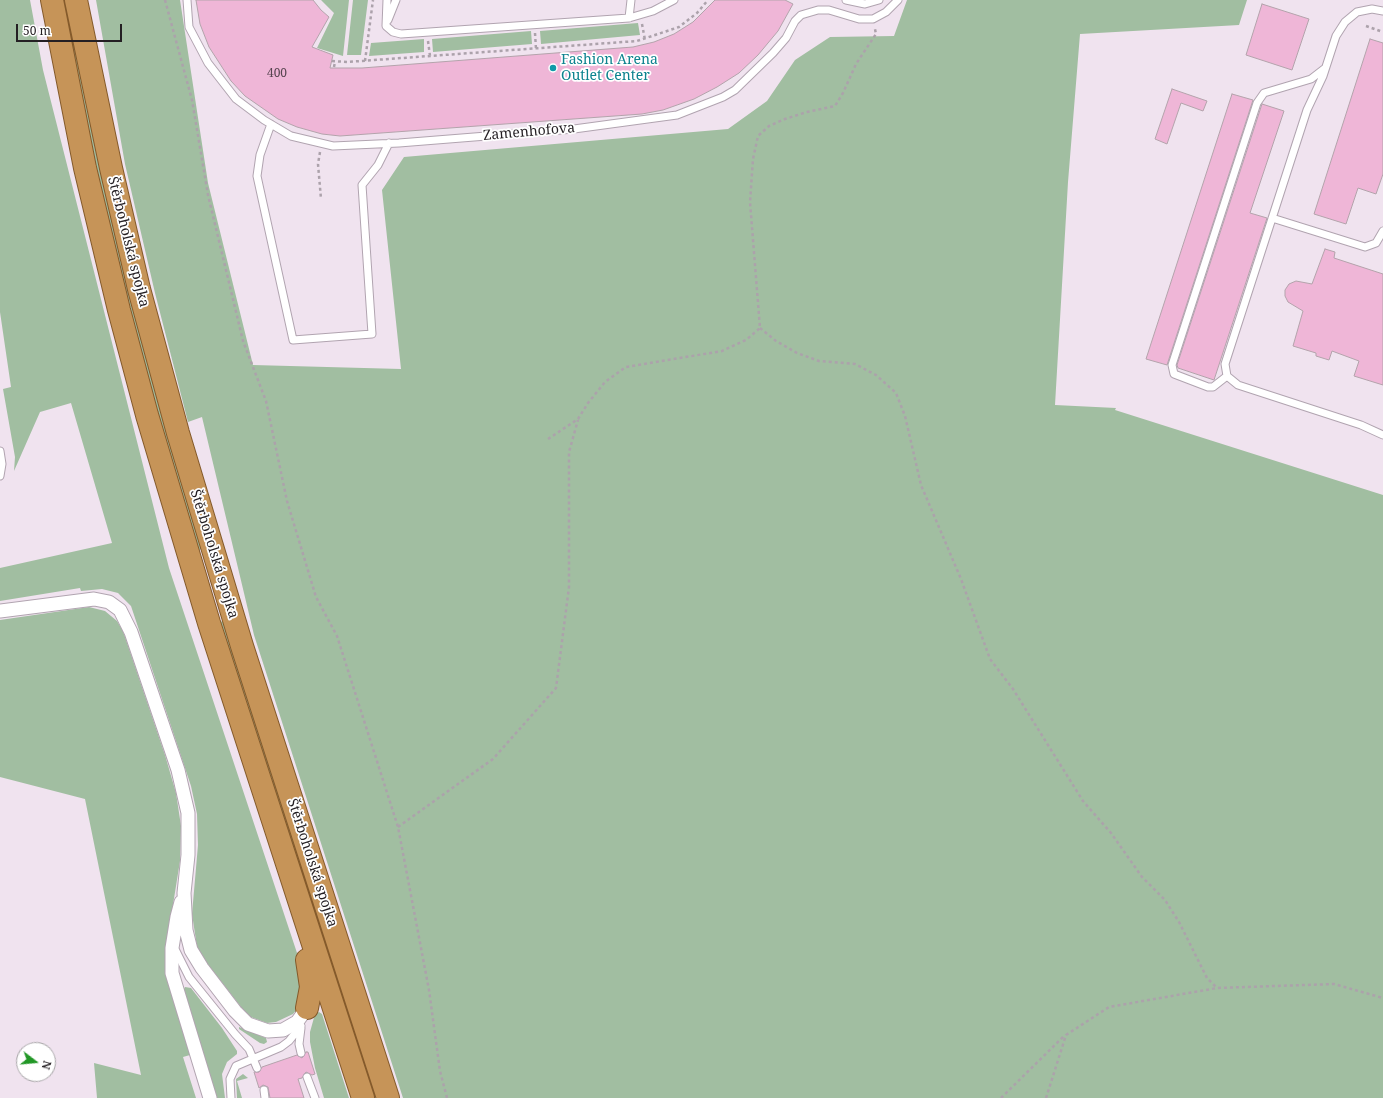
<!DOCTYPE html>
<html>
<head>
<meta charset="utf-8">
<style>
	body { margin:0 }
	#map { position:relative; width:1383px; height:1098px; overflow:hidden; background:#f0e3ef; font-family:"Noto Serif",serif }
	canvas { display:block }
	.north { position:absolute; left:16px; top:1042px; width:40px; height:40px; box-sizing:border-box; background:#fff; border:1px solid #a7a5a7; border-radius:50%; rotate:106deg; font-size:11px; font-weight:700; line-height:16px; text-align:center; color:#241f23 }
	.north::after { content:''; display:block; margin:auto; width:14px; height:18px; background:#229726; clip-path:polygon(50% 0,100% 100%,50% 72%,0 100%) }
	.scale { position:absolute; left:16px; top:24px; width:106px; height:18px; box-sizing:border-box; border:2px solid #241f23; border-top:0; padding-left:5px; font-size:12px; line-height:14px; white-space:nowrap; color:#241f23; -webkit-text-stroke:3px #fff; paint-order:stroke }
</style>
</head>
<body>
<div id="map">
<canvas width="1383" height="1098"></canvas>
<div class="north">N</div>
<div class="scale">50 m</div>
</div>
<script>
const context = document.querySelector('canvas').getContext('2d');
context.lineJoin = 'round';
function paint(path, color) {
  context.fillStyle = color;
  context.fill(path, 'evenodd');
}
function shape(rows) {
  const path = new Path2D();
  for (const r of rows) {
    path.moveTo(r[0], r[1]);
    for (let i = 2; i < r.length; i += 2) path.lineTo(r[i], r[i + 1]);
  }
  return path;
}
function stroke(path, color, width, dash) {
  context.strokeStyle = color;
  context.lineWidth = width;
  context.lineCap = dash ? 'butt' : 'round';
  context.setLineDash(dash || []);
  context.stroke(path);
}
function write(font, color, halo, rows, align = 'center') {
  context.font = font + ' "Noto Serif",serif';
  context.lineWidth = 3.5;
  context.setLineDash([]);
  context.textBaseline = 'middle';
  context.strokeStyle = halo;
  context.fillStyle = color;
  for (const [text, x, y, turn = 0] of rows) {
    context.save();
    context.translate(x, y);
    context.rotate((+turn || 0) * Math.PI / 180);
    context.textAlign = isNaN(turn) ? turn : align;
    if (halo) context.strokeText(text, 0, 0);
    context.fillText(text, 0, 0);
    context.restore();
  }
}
const green = shape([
	[0,0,30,0,43,70,169,568,304,974,299,1007,293,1014,276,1022,267,1023,248,1016,206,962,197,947,192,914,198,845,197,814,191,786,131,606,118,593,102,589,81,591,80,588,0,601,0,568,112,543,71,403,40,412,14,471,15,457,3,389,11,387,0,312],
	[60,0,67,0,202,547,200,550,198,550,179,494,110,233],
	[96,0,180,0,208,183,253,365,401,369,382,190,404,157,728,129,767,101,795,60,830,37,894,36,907,0,1247,0,1239,25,1080,34,1068,182,1055,405,1116,408,1115,410,1383,495,1383,1098,403,1098,254,635,202,417,188,422,155,293,125,164],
	[321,0,349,0,343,56,317,48,334,13],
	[353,0,368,0,361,55,347,55],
	[638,23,640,35,541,44,540,31],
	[531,31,532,44,433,52,432,39],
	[424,39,424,52,369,56,371,43],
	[89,607,105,611,117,621,123,631,165,755,176,793,181,826,180,861,167,942,190,1055,183,1057,196,1098,97,1098,94,1063,141,1075,85,799,0,777,0,620],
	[222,621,224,622,379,1098,372,1098,220,623],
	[185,987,191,988,222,1028,237,1051,237,1054,227,1062,222,1074,225,1098,217,1098,183,991],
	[319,1012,322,1014,349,1098,324,1098,315,1068,310,1042,310,1032,315,1014],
	[239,1027,266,1038,267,1042,264,1044,260,1043,239,1029],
	[243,1074,248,1078,237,1081,242,1098,237,1098,236,1079]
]);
const building = shape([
	[196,0,313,0,321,10,329,17,312,47,333,55,330,68,362,68,633,47,654,42,674,34,693,22,715,0,785,0,793,4,778,31,758,55,739,73,717,87,694,99,663,110,642,114,340,136,322,134,297,127,278,119,245,96,231,81,209,47,200,24,196,0],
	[1262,4,1309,19,1292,70,1246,55,1262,4],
	[1370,39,1383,43,1383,174,1376,194,1358,188,1346,224,1314,214,1370,39],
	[1172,89,1207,101,1203,111,1181,103,1167,144,1155,139,1172,89],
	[1232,94,1253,100,1167,365,1146,359,1232,94],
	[1262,104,1284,111,1250,213,1267,218,1214,380,1178,368,1177,365,1262,104],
	[1325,249,1335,252,1334,258,1383,274,1383,385,1354,376,1359,361,1332,351,1329,360,1316,356,1316,353,1293,346,1303,311,1288,302,1285,296,1285,290,1289,284,1296,281,1312,284,1325,249],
	[306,1052,308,1052,315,1074,312,1075,306,1072,302,1078,298,1079,304,1098,270,1098,268,1087,263,1085,259,1088,254,1072,259,1072,262,1067,297,1055,302,1058,306,1052]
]);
const path = shape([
	[165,0,192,100,208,195,243,341,266,401,287,501,316,597,337,636,398,827,429,990,440,1071,447,1098],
	[642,24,645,40],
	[1366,26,1383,32],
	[535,33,536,49],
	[428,41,430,56],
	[332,61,347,62,637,41,679,27,697,13,708,0],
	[365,61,373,0],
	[334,67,335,62],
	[320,152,318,164,321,199],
	[760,328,776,341,797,353,819,361,855,364,876,375,896,393,905,416,921,485,961,579,990,659,1013,689,1083,801,1111,833,1142,877,1165,900,1179,922,1207,978,1217,988],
	[548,439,578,419,588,403,605,382,626,367,722,351,746,340,760,328,750,202,753,159,758,136,769,126,785,119,807,112,835,106,843,93,856,64,876,34,875,29],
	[398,827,493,759,556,688,569,587,569,452,578,420],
	[1001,1098,1065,1035],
	[1046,1098,1066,1035,1109,1007,1217,988,1334,984,1383,998]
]);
const service = shape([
	[187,0,189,27,208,63,236,99,264,120,291,136,333,146,399,143,574,129,677,115,723,97,735,90,773,53,786,38,795,21,801,15,818,10,829,10,859,19,873,19,886,12,898,0],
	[387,0,386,26,393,32,401,34,629,18,653,11,674,0],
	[846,0,865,4,879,0],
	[1383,11,1372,9,1357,12,1345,22,1336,36,1323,76,1307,110,1225,364,1227,376,1238,385,1361,425,1383,435],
	[629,18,631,0],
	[388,20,396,0],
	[271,124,260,155,257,176,293,340,372,334,362,185,378,165,389,143],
	[1272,218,1365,247,1376,243,1383,231],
	[1227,376,1213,387,1208,387,1174,374,1172,365,1257,103,1264,93,1311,79,1324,69],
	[0,451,2,464,0,476],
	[176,951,189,977,235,1034,249,1049,257,1068],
	[301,1053,299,1044,301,1028],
	[307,1077,315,1098],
	[264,1090,265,1098],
	[231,1098,230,1079,236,1066,281,1047,289,1041,301,1026]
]);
const minor = shape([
	[0,611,94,599,109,602,120,610,131,632,178,770,188,813,188,855,184,893,186,930,191,950,202,968,235,1011,248,1024,268,1031,283,1030,297,1022,307,1008],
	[181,902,177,917,172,948,172,973,210,1098]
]);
const trunk = shape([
	[52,0,85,168,119,310,147,415,209,623,363,1098],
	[76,0,111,168,139,289,178,433,242,646,388,1098],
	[307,960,311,987,307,1008]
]);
const markers = [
	[553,68,4,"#0f9aa8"]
];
const numberNames = [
	["400",277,74]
];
const cultureNames = [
	["Fashion Arena",561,60],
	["Outlet Center",561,76]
];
const streetNames = [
	["Zamenhofova",529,132,-5],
	["Štěrboholská spojka",128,242,76],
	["Štěrboholská spojka",214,554,73],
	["Štěrboholská spojka",312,863,72]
];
paint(green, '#a1bea1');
paint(building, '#efb6d7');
stroke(building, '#b3a3ab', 1);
stroke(service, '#b1a4b0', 9);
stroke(minor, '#b1a4b0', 15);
stroke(trunk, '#845a2b', 24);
stroke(path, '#aca2ab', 2.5, [3, 3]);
stroke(service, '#fff', 7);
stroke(minor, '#fff', 13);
stroke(trunk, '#c69458', 22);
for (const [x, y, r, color] of markers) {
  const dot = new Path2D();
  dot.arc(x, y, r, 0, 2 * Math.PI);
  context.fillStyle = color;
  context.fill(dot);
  stroke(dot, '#fff', 1.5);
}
write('12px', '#574550', null, numberNames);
write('14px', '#0d838f', '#fff', cultureNames, 'left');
write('14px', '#241f23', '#fff', streetNames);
</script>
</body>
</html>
